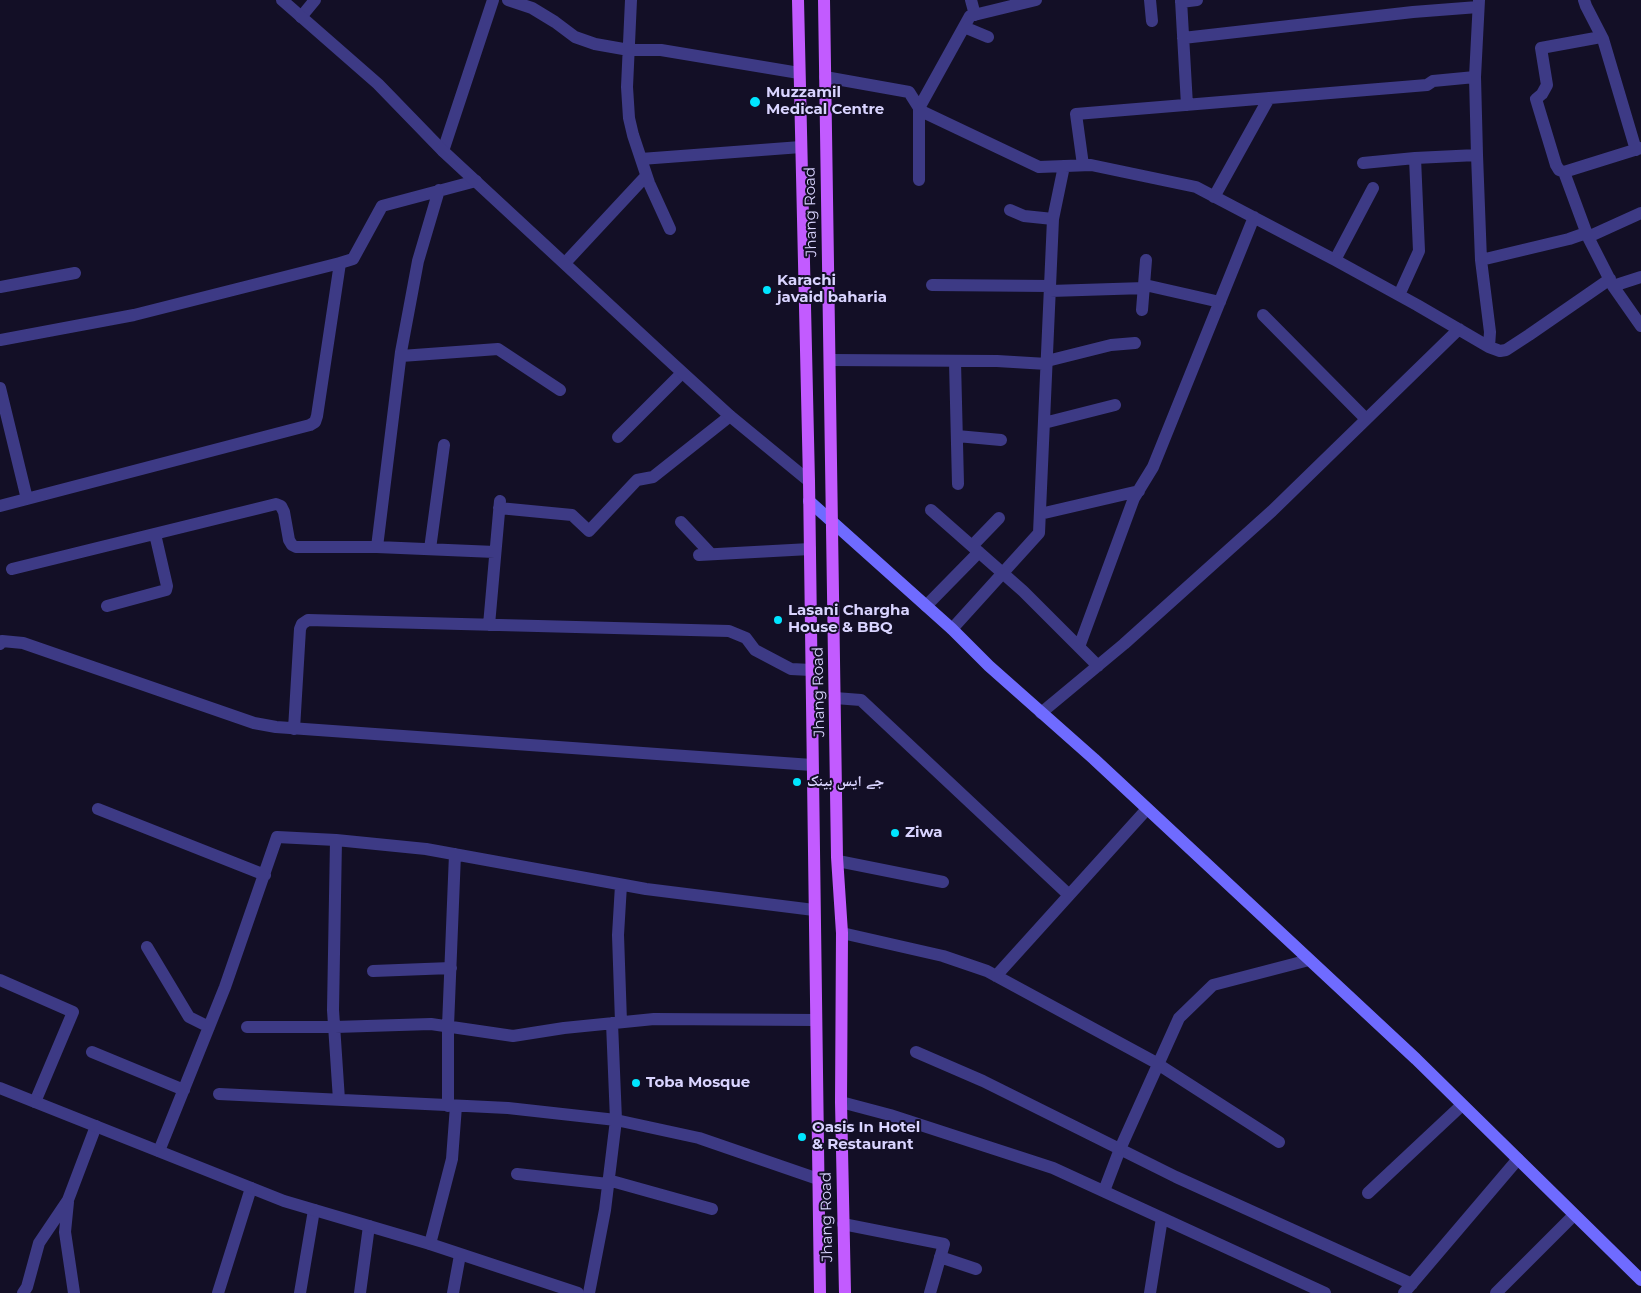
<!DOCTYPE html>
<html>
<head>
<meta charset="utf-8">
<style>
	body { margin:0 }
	canvas { display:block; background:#130f26 }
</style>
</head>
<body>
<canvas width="1641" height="1293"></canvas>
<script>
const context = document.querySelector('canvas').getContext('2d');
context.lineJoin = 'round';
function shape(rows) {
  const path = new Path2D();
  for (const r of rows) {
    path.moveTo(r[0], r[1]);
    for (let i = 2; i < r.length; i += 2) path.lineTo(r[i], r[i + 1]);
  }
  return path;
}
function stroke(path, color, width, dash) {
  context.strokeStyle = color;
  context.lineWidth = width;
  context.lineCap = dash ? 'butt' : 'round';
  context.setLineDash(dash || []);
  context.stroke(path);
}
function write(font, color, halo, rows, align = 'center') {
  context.font = font + ' Montserrat,"Noto Naskh Arabic",sans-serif';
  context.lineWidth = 4;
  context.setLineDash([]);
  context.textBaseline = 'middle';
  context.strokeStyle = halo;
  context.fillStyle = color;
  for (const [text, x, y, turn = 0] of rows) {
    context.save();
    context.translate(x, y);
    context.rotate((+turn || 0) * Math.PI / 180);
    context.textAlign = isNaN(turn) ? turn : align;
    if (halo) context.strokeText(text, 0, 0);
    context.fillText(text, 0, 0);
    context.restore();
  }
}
const minor = shape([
	[508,0,532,8,555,22,575,37,595,44,629,50,661,50,799,73],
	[631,0,627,87,629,118,633,135,649,183,670,229],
	[971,0,975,15],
	[1150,0,1152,21],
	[1181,0,1187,105],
	[1479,0,1475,77,1477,155,1481,260,1490,332,1489,347],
	[1584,0,1586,6,1603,39,1636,150],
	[1181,2,1197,0],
	[301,17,315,0],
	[964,27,988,37],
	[1601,37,1541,48,1547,85,1542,94,1536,99,1556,165,1559,170,1564,172,1588,237,1613,286,1641,326],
	[1183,38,1413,12,1478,7],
	[825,77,909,92,921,111,1039,167,1091,165,1196,187,1335,260,1417,305,1489,347,1500,351,1506,350,1529,335,1610,279],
	[443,151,493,0],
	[641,159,801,147],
	[1363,163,1415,158,1477,155],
	[1083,165,1076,114,1427,85,1433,81,1475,77],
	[1564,172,1641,148],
	[919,180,919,108,970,16,1036,0],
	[1214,197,1269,98],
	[1010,210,1024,216,1053,219],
	[1588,237,1641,213],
	[1335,260,1373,188],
	[1481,260,1569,239,1586,233],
	[565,263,646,176],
	[932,285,1050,286],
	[1145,285,1220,302],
	[1613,286,1641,277],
	[0,287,75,273],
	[1050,291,1145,288],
	[1399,295,1419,251,1415,158],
	[1142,310,1146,260],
	[1263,315,1366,419],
	[0,340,134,315,340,263,353,259,382,206,476,181],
	[401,356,498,349,560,390],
	[830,360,997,361,1047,364],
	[1047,361,1111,345,1135,343],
	[955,362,958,484],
	[0,388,27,499],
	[1044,423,1115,405],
	[957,436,1001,440],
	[618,437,682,373],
	[0,506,310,425,315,422,317,416,340,263],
	[499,508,572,515,589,531,637,480,653,477,730,416],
	[931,510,1023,591,1098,666],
	[1040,514,1139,491],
	[681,522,711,554],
	[972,546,999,518],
	[377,547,401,352,418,261,439,190],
	[430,549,444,445],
	[699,555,810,549],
	[12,569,276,504,281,506,284,512,289,540,292,545,296,547,377,547,495,552],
	[107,606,166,590,167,586,155,534],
	[926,606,979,552],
	[489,625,500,501],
	[952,629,1039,533,1053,219,1064,166],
	[0,644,2,641,23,643,254,723,276,727,812,765],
	[1079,647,1134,498,1153,467,1254,217],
	[835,698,861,700,1069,895],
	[1041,713,1124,644,1272,511,1459,329],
	[294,729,300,629,302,624,308,620,729,631,746,638,755,650,791,669,811,670],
	[98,809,265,875],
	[336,840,333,1010,339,1100],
	[838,861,943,882],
	[621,885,618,935,621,1022],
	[842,933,943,956,987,971,1153,1061,1279,1142],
	[147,947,189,1017,209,1027],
	[373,971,451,968],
	[996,976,1147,809],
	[0,980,73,1012,35,1102],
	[247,1027,335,1027,431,1024,513,1036,564,1028,654,1019,815,1020],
	[92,1052,184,1090],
	[916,1052,983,1081,1176,1177,1412,1284],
	[219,1094,508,1108,616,1120,699,1138,818,1179],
	[841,1102,890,1115,1053,1168,1325,1293],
	[448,1106,448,1026,455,854],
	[159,1151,225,987,277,837,336,840,426,849,646,889,814,910],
	[517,1174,608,1184],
	[608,1180,712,1209],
	[1104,1191,1120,1149,1179,1018,1213,985,1309,960],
	[1368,1193,1462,1105],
	[68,1202,65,1232,74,1293],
	[843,1224,944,1244,930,1293],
	[430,1244,452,1159,456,1106],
	[940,1257,976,1269],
	[23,1293,27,1287,39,1243,68,1200,96,1126],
	[218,1293,251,1188],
	[300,1293,314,1210],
	[360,1293,369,1226],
	[453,1293,460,1255],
	[589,1293,605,1210,616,1120,612,1023],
	[1150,1293,1162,1218],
	[1404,1293,1518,1159],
	[1496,1293,1574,1215]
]);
const tertiary = shape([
	[282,0,378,84,443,151,673,364,730,416,809,481],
	[0,1088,284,1201,430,1244,578,1293]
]);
const secondary = shape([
	[809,501,952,629,989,666,1094,759,1416,1059,1641,1280]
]);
const primary = shape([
	[798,0,809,481,820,1293],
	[824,0,837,857,842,933,841,1102,845,1293]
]);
const markers = [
	[755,102,6,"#00e5ff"],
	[767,290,5,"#00e5ff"],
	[778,620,5,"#00e5ff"],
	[797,782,5,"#00e5ff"],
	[895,833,5,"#00e5ff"],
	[636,1083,5,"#00e5ff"],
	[802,1137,5,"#00e5ff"]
];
const poiNames = [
	["Muzzamil",766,93],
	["Medical Centre",766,110],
	["Karachi",777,281],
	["javaid baharia",777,298],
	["Lasani Chargha",788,611],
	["House & BBQ",788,628],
	["جے ایس بینک",807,782],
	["Ziwa",905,833],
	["Toba Mosque",646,1083],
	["Oasis In Hotel",812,1128],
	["& Restaurant",812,1145]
];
const streetNames = [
	["Jhang Road",811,212,-91],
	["Jhang Road",819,692,-91],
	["Jhang Road",827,1217,-91]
];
stroke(minor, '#3d3a85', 12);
stroke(tertiary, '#3d3a85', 12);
stroke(secondary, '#6f6bff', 12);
stroke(primary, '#c25bff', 12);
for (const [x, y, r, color] of markers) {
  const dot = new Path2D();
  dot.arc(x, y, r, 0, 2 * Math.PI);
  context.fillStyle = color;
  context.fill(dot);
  stroke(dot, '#130f26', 2);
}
write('bold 15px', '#d9d4ff', '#130f26', poiNames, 'left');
write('15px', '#d9d4ff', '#130f26', streetNames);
</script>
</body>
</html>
